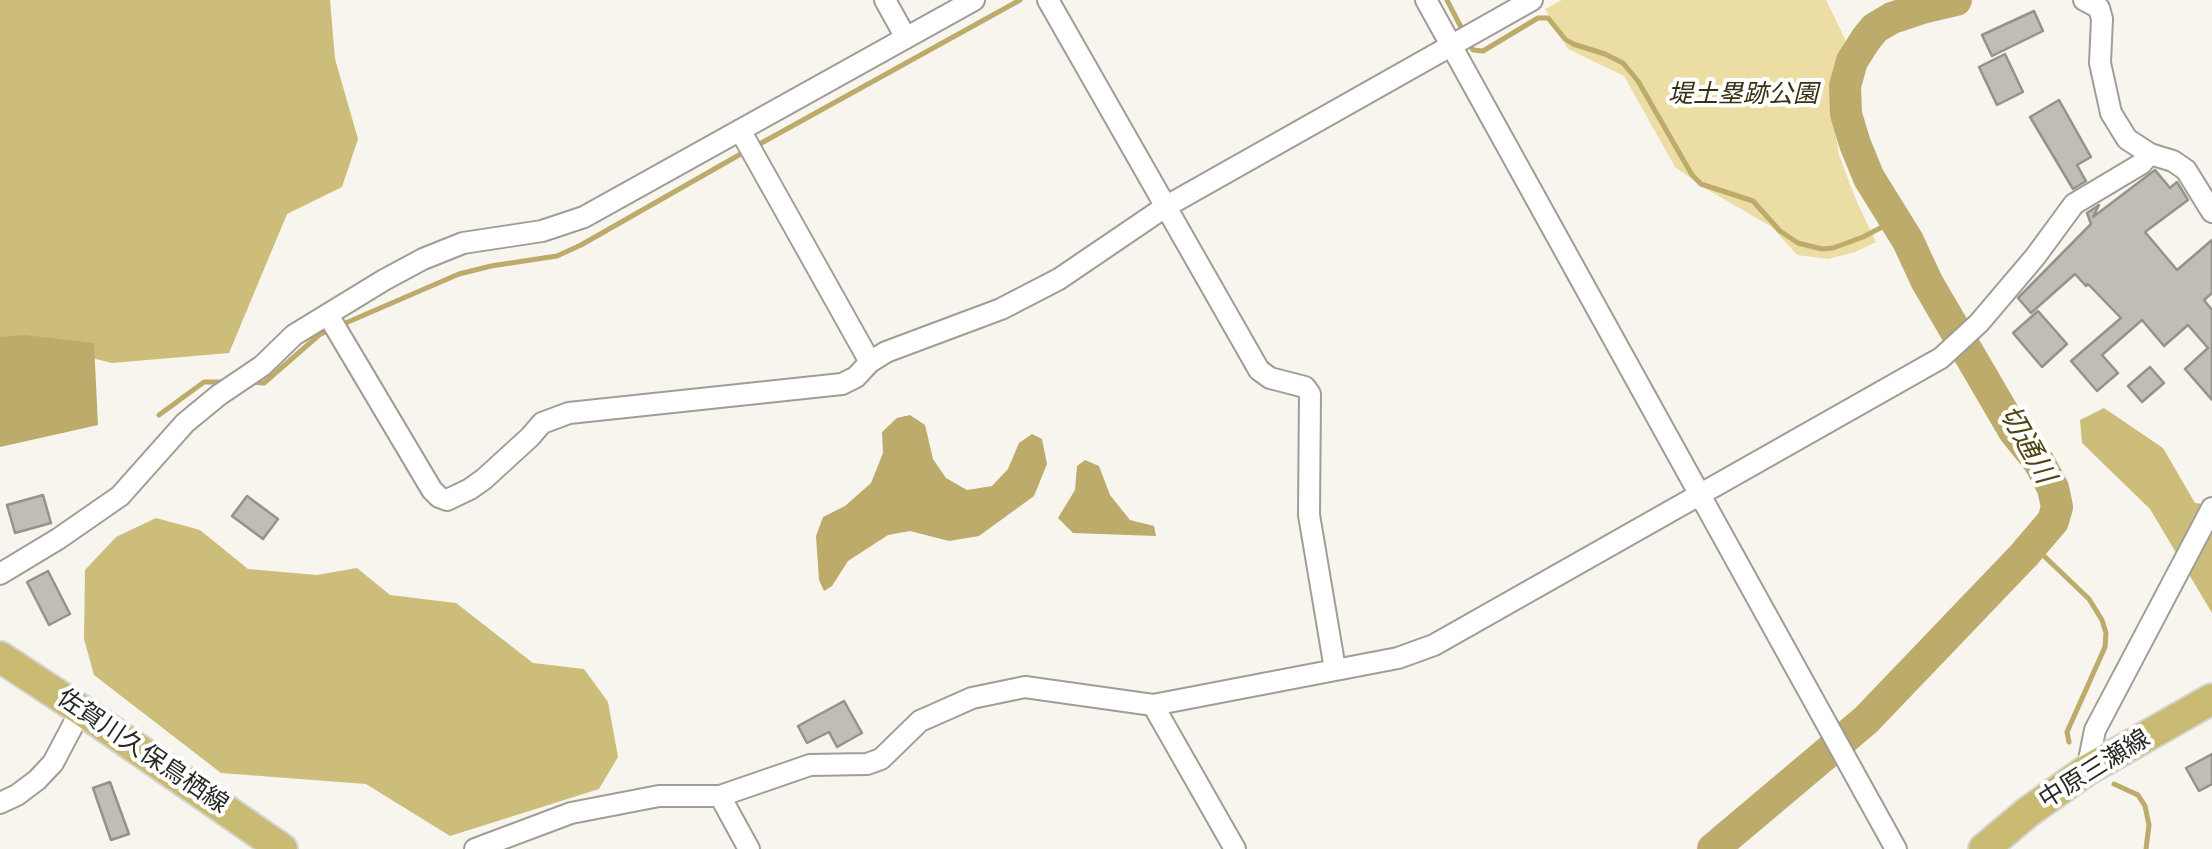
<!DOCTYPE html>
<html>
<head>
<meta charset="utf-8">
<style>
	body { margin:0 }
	canvas { display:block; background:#f7f5ed }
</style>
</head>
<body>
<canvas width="2212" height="849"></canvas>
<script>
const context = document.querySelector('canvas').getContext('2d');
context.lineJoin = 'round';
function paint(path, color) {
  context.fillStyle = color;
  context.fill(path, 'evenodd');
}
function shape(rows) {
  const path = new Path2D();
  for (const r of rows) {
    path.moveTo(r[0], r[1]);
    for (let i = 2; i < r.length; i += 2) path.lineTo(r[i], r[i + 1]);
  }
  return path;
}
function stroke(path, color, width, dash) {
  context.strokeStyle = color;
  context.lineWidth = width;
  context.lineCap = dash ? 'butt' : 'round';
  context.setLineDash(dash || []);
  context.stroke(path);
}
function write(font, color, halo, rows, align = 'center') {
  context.font = font + ' "Times New Roman","Noto Sans JP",serif';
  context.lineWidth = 8;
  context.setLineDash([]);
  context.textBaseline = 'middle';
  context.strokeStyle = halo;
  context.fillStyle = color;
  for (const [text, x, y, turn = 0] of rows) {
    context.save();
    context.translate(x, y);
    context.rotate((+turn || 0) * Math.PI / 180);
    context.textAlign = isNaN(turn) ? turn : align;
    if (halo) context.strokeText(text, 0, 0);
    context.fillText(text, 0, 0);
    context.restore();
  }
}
const green = shape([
	[1562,0,1826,0,1849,47,1837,78,1833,119,1839,155,1856,200,1876,242,1855,252,1828,259,1797,255,1772,227,1705,188,1675,167,1624,76,1568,49,1545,9]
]);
const forest = shape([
	[0,0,330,0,335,59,358,139,342,187,287,214,229,353,112,363,32,343,0,345],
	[2104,408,2163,448,2195,503,2212,505,2212,613,2150,509,2082,443,2080,420],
	[156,518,200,530,248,569,317,575,357,568,390,595,456,603,533,663,584,669,608,702,618,757,599,789,450,836,366,784,221,773,94,675,84,639,85,570,116,537]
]);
const water = shape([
	[25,335,94,343,98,425,0,447,0,337],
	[910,415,925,425,933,459,946,478,967,490,992,486,1008,469,1019,443,1032,434,1042,439,1047,464,1034,496,979,536,949,541,910,531,888,535,848,561,832,586,824,591,819,580,816,536,823,517,845,506,871,483,883,453,882,432,897,418],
	[1085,460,1099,466,1110,495,1130,520,1154,526,1156,536,1073,533,1058,518,1075,490,1077,466]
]);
const stream = shape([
	[1447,0,1464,33],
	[1469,42,1473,50,1483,51,1538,18,1548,18,1565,39,1573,44,1605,54,1623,63,1638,81,1692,175,1701,184,1753,201,1780,231,1798,243,1822,249,1833,248,1863,237,1886,225,1893,218],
	[756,146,1020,0],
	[341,325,459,274,491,266,557,256,581,245,746,151],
	[251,382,264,383,319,335,331,329],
	[159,415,204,382,225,382],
	[2039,537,2044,556,2089,599,2102,620,2106,633,2105,647,2067,732,2069,742],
	[2114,784,2138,795,2145,806,2149,825,2146,849]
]);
const river = shape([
	[1713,849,1866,720,2024,555,2053,521,2057,507,2053,488,2039,462,2014,431,1927,282,1908,241,1869,178,1855,144,1846,114,1845,86,1852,61,1866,39,1875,28,1892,18,1922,8,1956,0]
]);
const building = shape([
	[2034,11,2043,31,1992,56,1982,35,2034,11],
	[2005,54,2023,92,1997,105,1979,67,2005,54],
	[2059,100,2091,157,2077,165,2086,181,2073,189,2030,117,2059,100],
	[2155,170,2170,188,2177,182,2188,200,2145,232,2177,270,2212,240,2212,293,2204,300,2212,310,2212,400,2185,369,2208,348,2188,325,2164,346,2142,320,2102,355,2118,373,2097,391,2071,361,2121,318,2088,284,2086,286,2075,274,2031,313,2018,298,2091,224,2087,213,2099,205,2093,217,2155,170],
	[2038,311,2067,344,2042,367,2013,333,2038,311],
	[2150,367,2164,383,2142,402,2128,386,2150,367],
	[43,495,51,523,15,533,7,505,43,495],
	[247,496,278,519,263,539,232,516,247,496],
	[48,571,70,614,49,625,27,582,48,571],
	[844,701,862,733,837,747,829,732,807,743,798,726,844,701],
	[2212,754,2212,784,2199,791,2186,768,2212,754],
	[110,782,129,834,111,840,93,788,110,782]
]);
const minor = shape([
	[885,0,906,38],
	[1048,0,1259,370,1270,378,1305,387,1310,394,1309,515,1335,669],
	[1426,0,1896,849],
	[2084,0,2099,8,2102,19,2100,63,2111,113,2127,139,2150,154,2173,161,2186,170,2212,212],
	[740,130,870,362],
	[328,315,432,490,439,497,447,500,470,489,484,479,530,437,542,423,569,413,842,384,856,377,870,362,886,352,1001,309,1059,279,1165,207,1532,0],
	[0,574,58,539,120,496,185,423,219,395,262,366,294,335,384,280,423,259,463,243,542,231,584,217,974,0],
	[1153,705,1235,849],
	[2087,770,2095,730,2212,508],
	[720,796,749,849],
	[0,803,17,795,37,780,53,763,81,710],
	[475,849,571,813,659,796,720,796,810,765,867,764,881,759,920,721,972,698,1025,687,1153,705,1398,658,1434,645,1941,358,1979,323,2035,257,2074,204,2141,164,2150,154]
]);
const primary = shape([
	[0,657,81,710,282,849],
	[1984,849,2028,812,2087,770,2212,699]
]);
const parkNames = [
	["堤土塁跡公園",1743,95]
];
const streetNames = [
	["佐賀川久保鳥栖線",142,752,34],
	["中原三瀬線",2095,770,-32]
];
const waterNames = [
	["切通川",2026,445,61]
];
paint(green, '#ebdda3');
paint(forest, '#cdbd7b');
paint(water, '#bcab6a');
stroke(stream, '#bcab6a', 5);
stroke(river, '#bcab6a', 32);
paint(building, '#bfbdb6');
stroke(building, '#93928b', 2.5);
stroke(minor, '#9f9d96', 24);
stroke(primary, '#d4d4d3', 34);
stroke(minor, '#fff', 20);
stroke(primary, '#cabb73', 30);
write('italic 25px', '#383113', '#fff', parkNames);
write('25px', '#282825', '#fff', streetNames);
write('italic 28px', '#514511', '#fff', waterNames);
</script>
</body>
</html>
